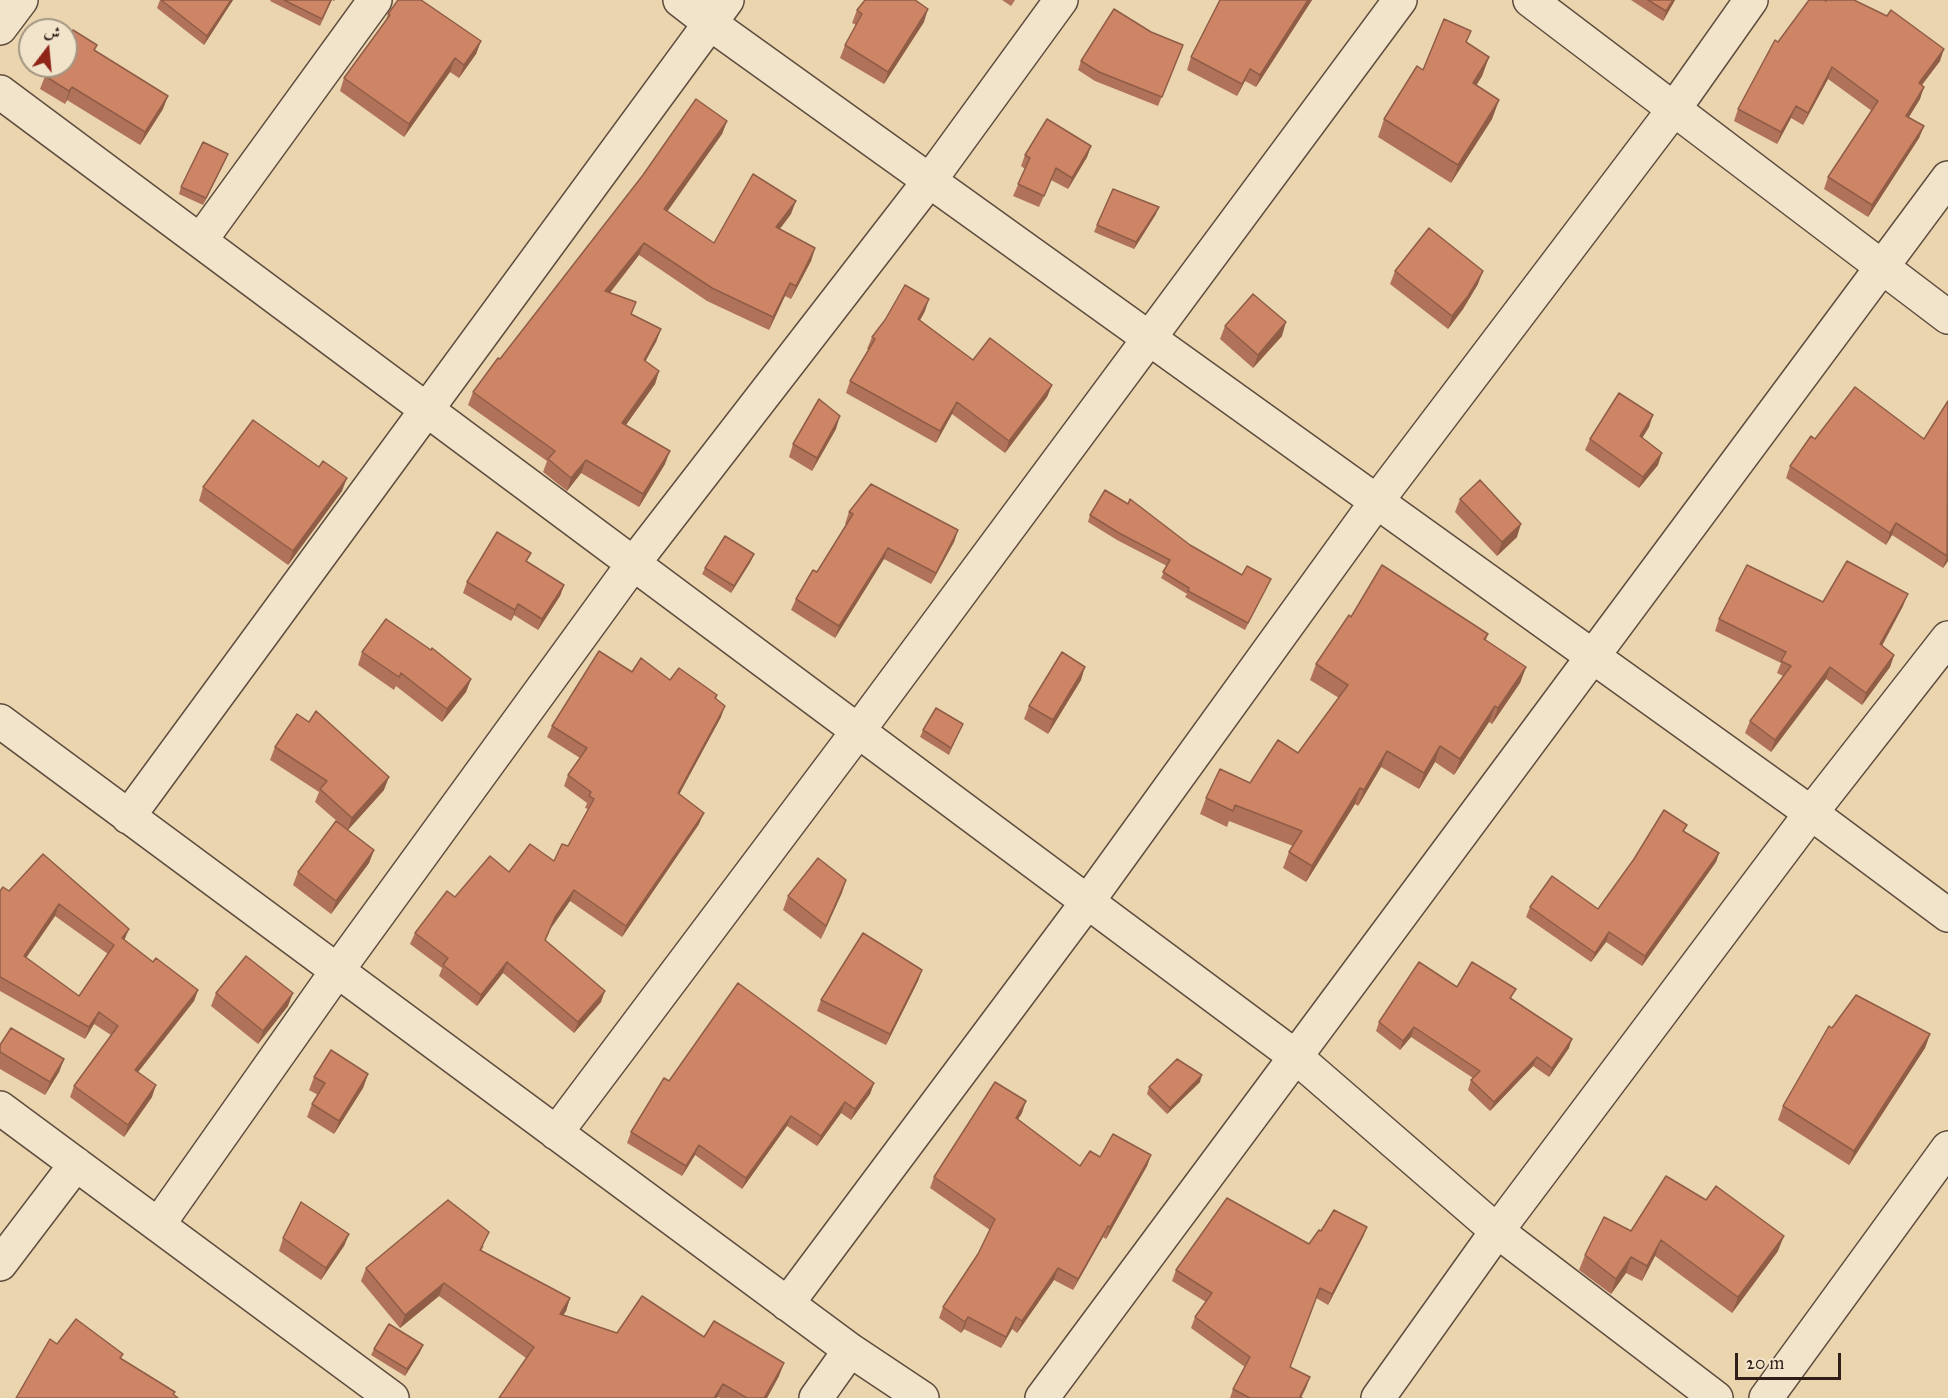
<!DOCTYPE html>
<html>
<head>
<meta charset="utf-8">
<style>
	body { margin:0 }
	#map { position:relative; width:1948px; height:1398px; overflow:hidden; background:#ead5af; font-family:"IM FELL Great Primer",Amiri,serif }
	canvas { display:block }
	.north { position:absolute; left:18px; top:18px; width:60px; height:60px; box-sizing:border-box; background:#f1e4cb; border:2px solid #a49583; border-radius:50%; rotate:16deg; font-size:16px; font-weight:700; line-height:24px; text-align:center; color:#301f18 }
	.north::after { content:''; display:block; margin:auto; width:21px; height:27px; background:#8f2418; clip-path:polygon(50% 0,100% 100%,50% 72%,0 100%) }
	.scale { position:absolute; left:1735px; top:1353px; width:106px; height:27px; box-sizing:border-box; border:3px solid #301f18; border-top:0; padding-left:8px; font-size:18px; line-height:21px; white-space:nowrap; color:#301f18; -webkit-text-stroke:4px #f1e4cb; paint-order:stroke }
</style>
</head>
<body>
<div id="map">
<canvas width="1948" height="1398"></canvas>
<div class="north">ش</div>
<div class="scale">20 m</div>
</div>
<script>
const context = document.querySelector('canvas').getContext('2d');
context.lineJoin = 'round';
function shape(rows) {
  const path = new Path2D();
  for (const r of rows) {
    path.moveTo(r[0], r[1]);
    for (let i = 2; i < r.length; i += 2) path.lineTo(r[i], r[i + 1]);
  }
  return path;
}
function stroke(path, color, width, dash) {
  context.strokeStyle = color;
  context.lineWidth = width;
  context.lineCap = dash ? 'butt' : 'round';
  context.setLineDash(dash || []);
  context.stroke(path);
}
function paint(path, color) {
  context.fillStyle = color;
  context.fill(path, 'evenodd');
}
const minor = shape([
	[680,0,711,24,1811,813,1948,915],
	[1530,0,1948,317],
	[0,28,21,0],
	[0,92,1296,1057,1497,1231,1716,1398],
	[200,241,375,0],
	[0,721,850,1350,922,1398],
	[128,817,727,0],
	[0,1108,392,1398],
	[556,1133,858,731,1400,0],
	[158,1225,337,971,633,564,930,180,1061,0],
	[0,1264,76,1164],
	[787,1304,1088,901,1377,501,1674,109,1751,0],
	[816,1398,850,1350],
	[1042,1398,1948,178],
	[1378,1398,1497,1231,1811,813,1948,638],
	[1766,1398,1948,1148]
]);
const wall = shape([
	[160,0,233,0,204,45,157,8],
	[271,0,335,0,334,1,332,0,320,26,270,1],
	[1002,0,1015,0,1011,6],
	[1220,0,1312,0,1256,87,1245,81,1237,96,1187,70,1191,57],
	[1631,0,1675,0,1663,21],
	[857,10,924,22,884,84,840,58,845,45,856,25,852,23],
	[388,14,481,41,476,54,459,78,450,72,404,137,340,91,344,78,386,20],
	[1778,42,1940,61,1922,85,1920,99,1909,117,1924,126,1919,138,1868,217,1824,189,1828,177,1872,111,1828,79,1803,125,1791,118,1777,144,1734,121,1738,109],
	[1467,43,1489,57,1482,76,1476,86,1499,100,1492,119,1451,183,1378,137,1384,119,1423,70],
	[1183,45,1158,106,1095,81,1078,70,1081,61],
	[95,50,163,109,140,145,67,100,65,104,40,89,45,76],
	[727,121,722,134,667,211,714,243,791,214,780,229,815,248,811,261,791,299,785,296,769,330,707,301,639,255,610,293,632,314,661,329,656,342,645,361,659,371,655,384,626,425,665,464,639,507,581,473,567,491,543,472,547,461,468,405,473,392,500,359],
	[1091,146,1087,157,1068,189,1051,180,1039,207,1013,196,1025,169,1021,166,1025,155],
	[225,161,203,205,179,194,181,187],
	[1156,214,1134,249,1094,232,1097,225],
	[1395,271,1478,284,1463,309,1448,329,1390,284],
	[925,311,920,320,973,360,1052,385,1047,397,1005,453,952,414,936,443,846,393,850,381,869,350,867,349,872,337],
	[1225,326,1282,336,1253,368,1220,339],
	[1948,401,1948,561,1943,568,1892,535,1886,545,1786,478,1790,466,1815,439,1924,439],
	[1649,427,1642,438,1658,465,1639,488,1585,450,1590,439],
	[836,429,812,471,789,457,793,444],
	[203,487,342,491,288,565,199,501],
	[1460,499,1517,537,1497,556,1455,512],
	[849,512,958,530,954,542,931,584,884,559,835,638,791,610,796,599,817,572,847,524,845,524],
	[1090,515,1190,545,1242,575,1268,585,1245,630,1185,597,1187,594,1161,578,1167,566,1117,540,1088,522],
	[751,561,731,593,702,574,705,568],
	[528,562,564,585,560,596,538,630,514,615,511,621,463,593,467,582],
	[1823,602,1903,606,1882,646,1894,655,1890,667,1862,705,1826,679,1771,752,1745,733,1750,721,1783,676,1777,673,1781,663,1715,631,1719,619],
	[1351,617,1488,634,1486,640,1526,667,1520,683,1492,724,1489,722,1454,775,1435,762,1419,789,1381,767,1358,806,1355,804,1306,882,1283,868,1289,852,1293,846,1229,821,1227,827,1200,814,1206,798,1250,783,1298,753,1339,698,1310,680,1316,664],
	[362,652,471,679,466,692,442,722,396,686,394,690,358,665],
	[632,672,670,680,717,695,716,699,721,717,679,794,699,824,622,937,570,901,551,928,545,941,601,1002,574,1033,503,973,477,1006,439,976,442,968,410,944,415,933,455,897,509,872,554,861,568,846,588,809,585,808,587,803,564,786,568,775,580,758,547,737,552,726],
	[1081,680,1048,734,1024,719,1029,706],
	[923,730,960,730,949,755,920,737],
	[275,747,384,790,348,830,374,850,369,863,331,914,293,885,298,872,338,822,315,802,319,792,270,760],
	[1687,825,1684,831,1719,853,1716,862,1642,966,1606,942,1591,962,1526,917,1530,907,1598,909],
	[43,854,125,940,153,962,198,990,194,1001,138,1072,152,1097,124,1137,70,1097,74,1086,111,1035,94,1024,85,1039,0,991,0,891,9,891],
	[55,916,108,954,79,996,26,958],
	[846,880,821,939,783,910,788,896],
	[922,970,918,981,886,1045,817,1011,821,1000],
	[1457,987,1512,999,1569,1048,1549,1077,1533,1066,1490,1111,1468,1090,1471,1080,1473,1078,1411,1037,1400,1050,1376,1031,1379,1022],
	[216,993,288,1006,258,1044,211,1006],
	[1832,1028,1930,1034,1925,1048,1849,1165,1778,1120,1783,1106],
	[0,1045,64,1059,59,1072,45,1095,0,1069],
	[368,1074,363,1088,334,1134,307,1117,312,1104,318,1095,309,1090,314,1077],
	[669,1081,874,1083,870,1094,851,1120,841,1113,817,1146,787,1126,742,1189,695,1155,682,1176,627,1143,631,1132],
	[1200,1082,1167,1114,1147,1094,1149,1087],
	[1022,1113,1018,1119,1080,1166,1100,1157,1151,1155,1147,1166,1106,1239,1103,1237,1073,1290,1054,1280,1017,1333,1012,1329,1001,1348,964,1329,961,1333,939,1318,943,1307,978,1254,990,1230,930,1188,934,1177],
	[1367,1227,1363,1237,1328,1305,1316,1298,1290,1367,1310,1377,1301,1397,1302,1398,1230,1398,1233,1389,1245,1367,1191,1328,1195,1317,1206,1302,1172,1281,1176,1270,1309,1244],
	[1631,1231,1778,1251,1732,1313,1655,1256,1642,1281,1626,1273,1611,1294,1579,1270,1585,1255],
	[349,1234,344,1246,321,1280,279,1251,283,1238],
	[484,1246,481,1251,570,1298,566,1311,563,1315,617,1333,704,1337,779,1376,767,1398,720,1398,718,1397,717,1398,499,1398,526,1358,439,1296,400,1328,361,1281,366,1268],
	[423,1345,420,1352,405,1376,371,1355,374,1349]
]);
const shadedWall = shape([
	[231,0,233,0,204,45,207,36],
	[1308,0,1312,0,1256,87,1260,75],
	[1673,0,1675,0,1663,21,1666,11],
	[928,9,924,22,884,84,888,72],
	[481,41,476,54,459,78,464,65],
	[1944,49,1940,61,1914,95,1919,83],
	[1489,57,1482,76,1466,102,1473,83],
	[455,58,450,72,404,137,409,124],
	[1832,67,1828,79,1803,125,1808,113],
	[1250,69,1245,81,1237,96,1242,84],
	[72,87,67,100,65,104,69,91],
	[1924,87,1920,99,1902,128,1906,116],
	[168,96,163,109,140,145,145,132],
	[1499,100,1492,119,1451,183,1458,165],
	[1796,106,1791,118,1777,144,1781,132],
	[727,121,722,134,660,222,664,209],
	[1924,126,1919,138,1868,217,1872,205],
	[1091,146,1087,157,1068,189,1072,178],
	[228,154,225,161,203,205,206,198],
	[796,201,791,214,771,240,776,227],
	[1159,207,1156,214,1134,249,1136,242],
	[644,243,639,255,601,304,605,291],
	[815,248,811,261,791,299,796,286],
	[1483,271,1478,284,1463,309,1448,329,1452,316],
	[790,283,785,296,769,330,773,317],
	[929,299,925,311,914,331,918,319],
	[1286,322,1282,336,1253,368,1258,355],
	[661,329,656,342,639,373,644,360],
	[659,371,655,384,618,436,622,423],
	[1052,385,1047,397,1005,453,1009,441],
	[957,402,952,414,936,443,940,431],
	[1653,415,1649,427,1636,448,1640,436],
	[840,416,836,429,812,471,817,458],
	[670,451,665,464,639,507,643,494],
	[1662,453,1658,465,1639,488,1643,477],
	[586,460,581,473,567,491,571,478],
	[347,478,342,491,288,565,293,551],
	[1896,523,1892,535,1886,545,1890,533],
	[1521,524,1517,537,1497,556,1502,542],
	[958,530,954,542,931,584,936,573],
	[888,548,884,559,835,638,839,626],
	[754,554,751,561,731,593,734,586],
	[1948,555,1948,561,1943,568,1947,556],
	[564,585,560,596,538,630,542,619],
	[1908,594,1903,606,1876,656,1880,644],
	[518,604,514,615,511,621,515,610],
	[1894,655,1890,667,1862,705,1866,693],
	[1085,667,1081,680,1048,734,1053,720],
	[1526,667,1520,683,1492,724,1498,708],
	[1830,667,1826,679,1771,752,1775,740],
	[471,679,466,692,442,722,447,709],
	[725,706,721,717,674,804,678,793],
	[1495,706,1489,722,1454,775,1460,759],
	[1440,746,1435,762,1419,789,1424,773],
	[1387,751,1381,767,1358,806,1364,790],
	[389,777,384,790,347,831,352,818],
	[1360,788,1355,804,1306,882,1312,866],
	[704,813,699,824,622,937,626,926],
	[374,850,369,863,331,914,336,901],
	[1719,853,1716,862,1642,966,1645,956],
	[846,880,842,893,821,939,826,926],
	[574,890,570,901,551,928,541,951,555,917],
	[59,904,55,916,19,968,24,956],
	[129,929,124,941,122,938],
	[1609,932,1606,942,1591,962,1595,953],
	[507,962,503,973,477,1006,481,995],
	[922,970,918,981,886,1045,890,1034],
	[198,990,194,1001,131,1081,135,1070],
	[605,991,601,1002,574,1033,578,1022],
	[293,993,288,1006,258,1044,263,1031],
	[99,1012,94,1024,85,1039,89,1027],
	[1414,1027,1411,1037,1400,1050,1403,1041],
	[1930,1034,1925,1048,1849,1165,1854,1151],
	[1572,1039,1569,1048,1549,1077,1552,1068],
	[1537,1057,1533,1066,1490,1111,1494,1102],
	[64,1059,59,1072,45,1095,50,1082],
	[368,1074,363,1088,334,1134,339,1121],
	[1202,1075,1200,1082,1167,1114,1170,1108],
	[874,1083,870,1094,851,1120,855,1109],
	[156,1085,152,1097,124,1137,128,1125],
	[1026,1101,1022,1113,1012,1129,1016,1118],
	[845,1102,841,1113,817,1146,821,1136],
	[791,1116,787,1126,742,1189,746,1178],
	[699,1145,695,1155,682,1176,686,1166],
	[1151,1155,1147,1166,1106,1239,1110,1227],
	[1108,1226,1103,1237,1073,1290,1078,1279],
	[1367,1227,1363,1237,1328,1305,1332,1294],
	[349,1234,344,1246,321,1280,326,1268],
	[1784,1236,1778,1251,1732,1313,1738,1297],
	[1661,1240,1655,1256,1642,1281,1647,1266],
	[1631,1257,1626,1273,1611,1294,1616,1279],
	[1058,1268,1054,1280,1017,1333,1022,1321],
	[444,1283,439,1296,400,1328,405,1315],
	[570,1298,566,1311,555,1328,560,1314],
	[968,1317,964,1329,961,1333,965,1322],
	[1016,1317,1012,1329,1001,1348,1006,1337],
	[423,1345,420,1352,405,1376,407,1369],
	[784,1363,779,1376,767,1398,764,1398],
	[1310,1377,1306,1388,1301,1398,1300,1398],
	[723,1384,717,1398,714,1398]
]);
const building = shape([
	[161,0,231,0,207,36,161,0],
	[284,0,331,0,322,19,284,0],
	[398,0,421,0,481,41,464,65,455,58,409,124,344,78,390,15,388,14,398,0],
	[865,0,915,0,928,9,888,72,845,45,862,14,857,10,865,0],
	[1220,0,1308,0,1260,75,1250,69,1242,84,1191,57,1220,0],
	[1648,0,1673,0,1666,11,1648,0],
	[1809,0,1824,0,1826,1,1827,0,1854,0,1887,16,1891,10,1944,49,1919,83,1924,87,1906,116,1924,126,1872,205,1828,177,1878,101,1832,67,1808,113,1796,106,1781,132,1738,109,1775,40,1778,42,1809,0],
	[1114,9,1151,32,1183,45,1162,97,1099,72,1081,61,1114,9],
	[1444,19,1471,31,1466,42,1489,57,1473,83,1499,100,1458,165,1384,119,1417,66,1423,70,1444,19],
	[73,30,97,45,94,50,168,96,145,132,72,87,69,91,45,76,51,66,66,66,66,42,73,30],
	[696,99,727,121,664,209,714,243,753,174,796,201,776,227,815,248,796,286,790,283,773,317,712,288,644,243,605,291,636,302,631,314,661,329,644,360,659,371,622,423,670,451,643,494,586,460,571,478,548,459,555,451,473,392,498,358,500,359,643,175,696,99],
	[1047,119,1091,146,1072,178,1056,168,1044,196,1018,184,1030,158,1025,155,1047,119],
	[203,142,228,154,206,198,181,187,203,142],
	[1113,189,1159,207,1136,242,1097,225,1113,189],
	[1429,228,1483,271,1468,296,1452,316,1395,271,1429,228],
	[905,285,929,299,918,319,973,360,990,338,1052,385,1009,441,957,402,940,431,850,381,875,339,872,337,885,320,905,285],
	[1253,294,1286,322,1258,355,1225,326,1253,294],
	[1855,387,1924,439,1948,401,1947,556,1896,523,1890,533,1790,466,1811,436,1815,439,1855,387],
	[1619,393,1653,415,1640,436,1662,453,1643,477,1590,439,1619,393],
	[819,399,840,416,817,458,793,444,819,399],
	[253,420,319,467,323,461,347,478,293,551,203,487,253,420],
	[1480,480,1521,524,1502,542,1460,499,1480,480],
	[871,484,958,530,936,573,888,548,839,626,796,599,813,570,817,572,853,514,849,512,871,484],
	[1105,490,1128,504,1130,499,1190,545,1242,575,1247,566,1271,579,1248,623,1188,591,1189,588,1163,572,1170,560,1119,533,1090,515,1105,490],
	[497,532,531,553,526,561,564,585,542,619,518,604,515,610,467,582,497,532],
	[725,536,754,554,734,586,705,568,725,536],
	[1847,561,1908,594,1880,644,1894,655,1866,693,1830,667,1775,740,1750,721,1791,666,1781,661,1786,652,1719,619,1747,565,1823,602,1847,561],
	[1382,565,1488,634,1484,639,1526,667,1498,708,1495,706,1460,759,1440,746,1424,773,1387,751,1364,790,1360,788,1312,866,1289,852,1302,831,1235,805,1233,811,1206,798,1220,769,1250,783,1278,740,1298,753,1348,685,1316,664,1349,615,1351,617,1382,565],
	[386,619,431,650,432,648,471,679,447,709,401,673,399,677,362,652,386,619],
	[599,651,632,672,641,658,670,680,679,668,717,695,715,698,725,706,678,793,704,813,626,926,574,890,555,917,545,940,605,991,578,1022,507,962,481,995,443,965,448,958,415,933,447,891,455,897,490,856,509,872,530,844,554,861,562,844,568,846,594,799,589,796,591,792,568,775,587,748,552,726,599,651],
	[1062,652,1085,667,1053,720,1029,706,1062,652],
	[936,708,963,724,951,748,923,730,936,708],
	[316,711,389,777,352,818,320,789,327,781,275,747,297,714,309,722,316,711],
	[1664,810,1687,825,1683,831,1719,853,1645,956,1609,932,1595,953,1530,907,1552,876,1598,909,1634,859,1664,810],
	[336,821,374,850,336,901,298,872,336,821],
	[43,854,129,929,122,938,153,962,156,958,198,990,135,1070,156,1085,128,1125,74,1086,118,1026,99,1012,89,1027,0,977,0,891,3,887,9,891,43,854],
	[59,904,114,945,79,996,24,956,59,904],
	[818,858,846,880,826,926,788,896,818,858],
	[863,933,922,970,890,1034,821,1000,863,933],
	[246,956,293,993,263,1031,216,993,246,956],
	[1419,962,1457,987,1472,962,1516,989,1510,998,1572,1039,1552,1068,1537,1057,1494,1102,1471,1080,1480,1071,1414,1027,1403,1041,1379,1022,1419,962],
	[738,983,874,1083,855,1109,845,1102,821,1136,791,1116,746,1178,699,1145,686,1166,631,1132,664,1078,669,1081,738,983],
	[1856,995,1930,1034,1854,1151,1783,1106,1829,1026,1832,1028,1856,995],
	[11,1028,64,1059,50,1082,0,1052,0,1045,11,1028],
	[331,1050,368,1074,339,1121,312,1104,325,1083,314,1077,331,1050],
	[1177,1059,1202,1075,1170,1108,1149,1087,1177,1059],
	[995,1082,1026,1101,1016,1118,1080,1166,1090,1151,1100,1157,1113,1134,1151,1155,1110,1227,1108,1226,1078,1279,1058,1268,1022,1321,1016,1317,1006,1337,968,1317,965,1322,943,1307,978,1254,995,1219,934,1177,995,1082],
	[1666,1176,1706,1200,1716,1186,1784,1236,1738,1297,1661,1240,1647,1266,1631,1257,1616,1279,1585,1255,1604,1217,1631,1231,1666,1176],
	[1227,1198,1309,1244,1319,1230,1321,1231,1334,1210,1367,1227,1332,1294,1320,1288,1290,1367,1310,1377,1300,1396,1302,1398,1250,1398,1233,1389,1250,1357,1195,1317,1212,1293,1176,1270,1227,1198],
	[448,1200,489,1232,480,1250,570,1298,560,1314,617,1333,642,1296,704,1337,714,1321,784,1363,764,1398,747,1398,723,1384,714,1398,499,1398,534,1347,444,1283,405,1315,366,1268,448,1200],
	[301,1202,349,1234,326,1268,283,1238,301,1202],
	[76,1319,123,1354,120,1358,175,1392,173,1394,178,1398,16,1398,50,1339,57,1344,76,1319],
	[389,1324,423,1345,407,1369,374,1349,389,1324]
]);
stroke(minor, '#5e4c3e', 36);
stroke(minor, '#f1e4cb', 33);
paint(wall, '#b07258');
paint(shadedWall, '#905d47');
paint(building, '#cd8566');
stroke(building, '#905d47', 1.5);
</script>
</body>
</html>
